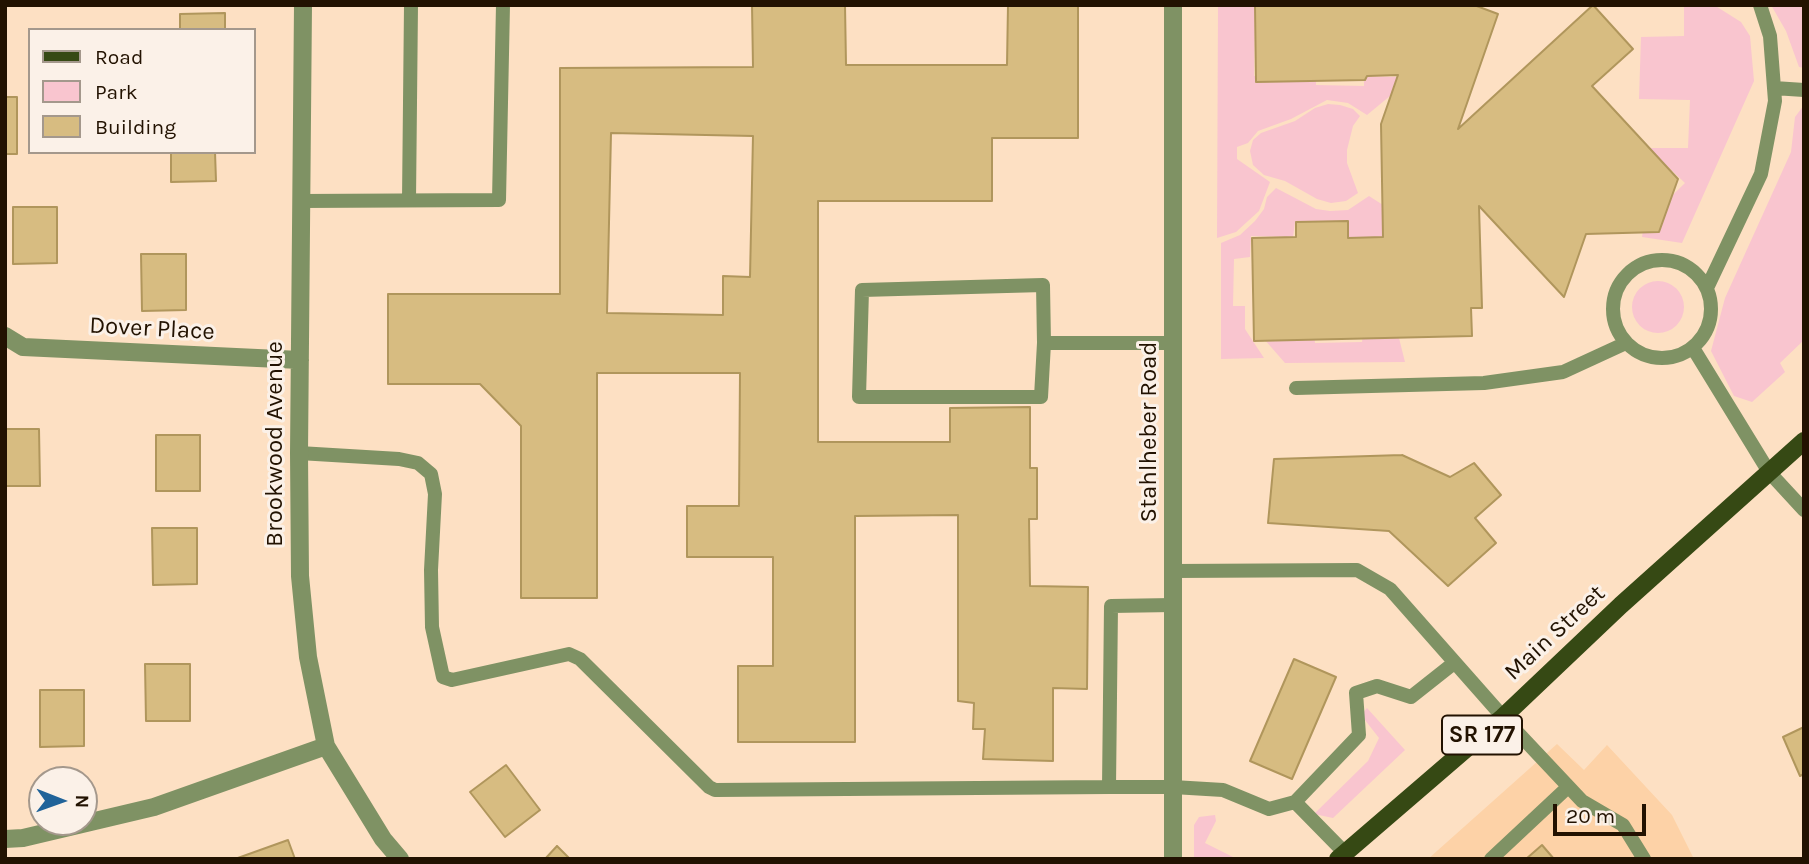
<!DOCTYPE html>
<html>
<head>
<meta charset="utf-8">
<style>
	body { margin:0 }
	#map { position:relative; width:1809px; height:864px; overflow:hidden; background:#fde0c3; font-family:Karla,sans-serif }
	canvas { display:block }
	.frame { position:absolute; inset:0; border:7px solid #221201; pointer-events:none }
	.legend { position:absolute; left:28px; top:28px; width:228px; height:126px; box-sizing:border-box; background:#fbf1e8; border:2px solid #a4988c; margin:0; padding:9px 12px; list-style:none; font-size:21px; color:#221201 }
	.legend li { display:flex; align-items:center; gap:14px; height:35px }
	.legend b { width:35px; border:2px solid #a4988c }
	.north { position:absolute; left:28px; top:766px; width:70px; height:70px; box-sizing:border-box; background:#fbf1e8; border:2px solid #a4988c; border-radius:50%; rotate:91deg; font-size:19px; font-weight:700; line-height:28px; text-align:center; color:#221201 }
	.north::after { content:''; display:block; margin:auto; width:24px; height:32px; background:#206399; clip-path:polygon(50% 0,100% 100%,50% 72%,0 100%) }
	.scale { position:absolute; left:1553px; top:804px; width:93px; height:32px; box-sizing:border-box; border:4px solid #221201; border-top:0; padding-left:9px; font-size:21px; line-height:24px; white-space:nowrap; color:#221201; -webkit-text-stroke:5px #fbf1e8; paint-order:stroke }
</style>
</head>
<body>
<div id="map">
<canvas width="1809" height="864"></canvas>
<div class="frame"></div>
<ul class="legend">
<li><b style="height:9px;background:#364914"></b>Road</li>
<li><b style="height:19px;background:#f9c5cf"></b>Park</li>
<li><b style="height:19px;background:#d7bc81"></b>Building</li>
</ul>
<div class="north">N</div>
<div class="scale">20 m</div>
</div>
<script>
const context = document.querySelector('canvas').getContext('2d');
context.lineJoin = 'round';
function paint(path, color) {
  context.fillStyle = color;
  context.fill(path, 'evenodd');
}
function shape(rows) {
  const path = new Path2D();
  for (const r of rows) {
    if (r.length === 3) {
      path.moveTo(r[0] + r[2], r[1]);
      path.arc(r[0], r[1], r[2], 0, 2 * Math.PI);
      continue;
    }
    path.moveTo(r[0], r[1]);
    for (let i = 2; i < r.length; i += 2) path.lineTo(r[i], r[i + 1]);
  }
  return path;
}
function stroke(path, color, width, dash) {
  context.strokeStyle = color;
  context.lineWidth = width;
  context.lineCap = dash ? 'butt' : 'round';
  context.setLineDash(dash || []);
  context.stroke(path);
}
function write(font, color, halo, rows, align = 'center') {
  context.font = font + ' Karla,sans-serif';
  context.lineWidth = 6;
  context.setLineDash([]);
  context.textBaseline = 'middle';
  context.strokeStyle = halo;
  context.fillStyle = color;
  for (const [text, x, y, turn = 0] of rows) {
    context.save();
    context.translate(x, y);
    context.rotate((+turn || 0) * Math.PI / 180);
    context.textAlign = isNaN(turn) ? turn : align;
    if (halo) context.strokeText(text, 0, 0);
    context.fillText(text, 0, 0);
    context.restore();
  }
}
const built = shape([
	[1557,744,1584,770,1607,745,1672,815,1694,859,1428,859]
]);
const green = shape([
	[1218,5,1255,5,1254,76,1316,74,1316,85,1364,86,1364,76,1399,77,1390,96,1367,115,1348,103,1327,100,1291,119,1258,131,1248,143,1237,147,1237,159,1270,182,1259,211,1236,232,1217,238],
	[1684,5,1714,5,1741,22,1750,36,1754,81,1682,243,1642,237,1644,223,1685,183,1648,148,1688,148,1690,100,1639,99,1641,37,1684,36],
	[1771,5,1804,5,1804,68,1799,67,1786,31],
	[1328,104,1340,105,1353,109,1360,116,1353,126,1347,150,1347,163,1358,193,1346,201,1331,203,1317,199,1285,181,1264,175,1253,165,1250,151,1253,140,1261,133,1295,121,1315,108],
	[1804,105,1804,340,1780,363,1785,372,1752,402,1734,396,1711,351,1725,298,1791,152,1795,117],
	[1276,188,1316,209,1330,211,1348,210,1369,196,1383,205,1399,238,1348,238,1347,223,1295,222,1293,237,1251,236,1250,257,1234,259,1233,306,1245,306,1245,329,1264,358,1221,359,1221,243,1240,235,1255,221,1264,209,1267,197],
	[1658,307,26],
	[1257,331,1314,333,1315,343,1362,342,1363,334,1398,334,1405,362,1285,363],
	[1367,708,1405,750,1333,818,1314,814,1368,761,1379,738,1361,715],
	[1215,815,1216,821,1205,843,1237,859,1194,859,1194,825,1199,817]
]);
const building = shape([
	[752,5,845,5,846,65,1007,65,1008,5,1078,5,1078,138,992,138,992,201,818,201,818,442,950,442,950,408,1030,407,1030,468,1037,468,1037,519,1029,519,1030,586,1088,587,1087,689,1053,688,1053,761,983,759,985,729,973,729,974,703,958,701,958,515,855,516,855,742,738,742,738,666,773,666,773,557,687,557,687,506,739,506,740,373,597,373,597,598,521,598,521,426,480,384,388,384,388,294,560,294,560,68,753,67,752,5],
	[611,133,753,136,750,277,723,276,723,315,607,313,611,133],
	[1255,5,1474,5,1498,14,1458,129,1593,5,1633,49,1592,86,1678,179,1659,232,1586,234,1564,297,1479,206,1482,308,1471,308,1472,336,1254,341,1252,238,1296,237,1296,222,1348,221,1348,238,1383,237,1381,124,1398,75,1367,76,1365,80,1256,82,1255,5],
	[225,13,225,30,180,30,180,14,225,13],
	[5,97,17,97,17,154,5,154,5,97],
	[171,152,215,152,216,181,171,182,171,152],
	[13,207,57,207,57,263,13,264,13,207],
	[141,254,186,254,186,310,142,311,141,254],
	[5,429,39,429,40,486,5,486,5,429],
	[156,435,200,435,200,491,156,491,156,435],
	[1402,455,1450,477,1474,463,1501,495,1475,518,1496,543,1448,586,1389,531,1268,523,1274,459,1402,455],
	[152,528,197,528,197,584,153,585,152,528],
	[1294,659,1336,677,1292,779,1250,761,1294,659],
	[145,664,190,664,190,721,146,721,145,664],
	[40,690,84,690,84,746,40,747,40,690],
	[1804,727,1804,774,1800,776,1783,737,1804,727],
	[506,765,540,810,505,837,470,792,506,765],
	[288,840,295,859,235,859,288,840],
	[1542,845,1554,859,1526,859,1542,845],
	[557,846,570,859,545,859,557,846]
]);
const service = shape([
	[1774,88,1804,90],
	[409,200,411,5],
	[301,201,499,200,503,5],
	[1662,309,49],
	[1707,288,1761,174,1775,101,1770,36,1760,5],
	[1044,343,1041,397,859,397,862,290,1043,285,1044,343,1173,343],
	[1693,348,1769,472,1804,510],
	[1296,388,1484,383,1563,372,1626,343],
	[299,453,399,459,418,463,431,474,435,494,431,570,432,627,443,677,452,680,569,654,580,659,709,787,715,790,1109,787],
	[1173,571,1357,570,1390,589,1503,717,1582,801,1623,825,1644,859],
	[1173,605,1111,606,1109,787,1173,787,1223,790,1269,809,1295,802,1359,735,1356,693,1377,686,1411,697,1454,663],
	[1295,802,1345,853],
	[1491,859,1568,787]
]);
const minor = shape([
	[303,5,299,453,300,576,308,657,326,746,383,839,400,859],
	[5,336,23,347,300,360],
	[5,839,23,838,154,807,326,746]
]);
const tertiary = shape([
	[1173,5,1173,859]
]);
const primary = shape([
	[1338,859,1503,717,1621,605,1804,441]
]);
const shields = [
	[1482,735,80]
];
const shieldNames = [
	["SR 177",1482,735]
];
const streetNames = [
	["Dover Place",152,329,3],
	["Stahlheber Road",1149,432,-90],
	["Brookwood Avenue",275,444,-90],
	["Main Street",1555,633,-43]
];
paint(built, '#fdd2a7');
paint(green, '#f9c5cf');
paint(building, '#d7bc81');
stroke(building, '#b0965c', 2);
stroke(service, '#7f9264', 14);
stroke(minor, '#7f9264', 18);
stroke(tertiary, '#7f9264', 18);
stroke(primary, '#364914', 18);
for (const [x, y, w] of shields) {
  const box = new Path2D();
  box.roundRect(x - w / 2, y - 19.5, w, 39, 5);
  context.fillStyle = '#fbf1e8';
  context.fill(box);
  stroke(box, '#221201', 2);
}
write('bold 23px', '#221201', null, shieldNames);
write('24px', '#221201', '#fbf1e8', streetNames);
</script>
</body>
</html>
